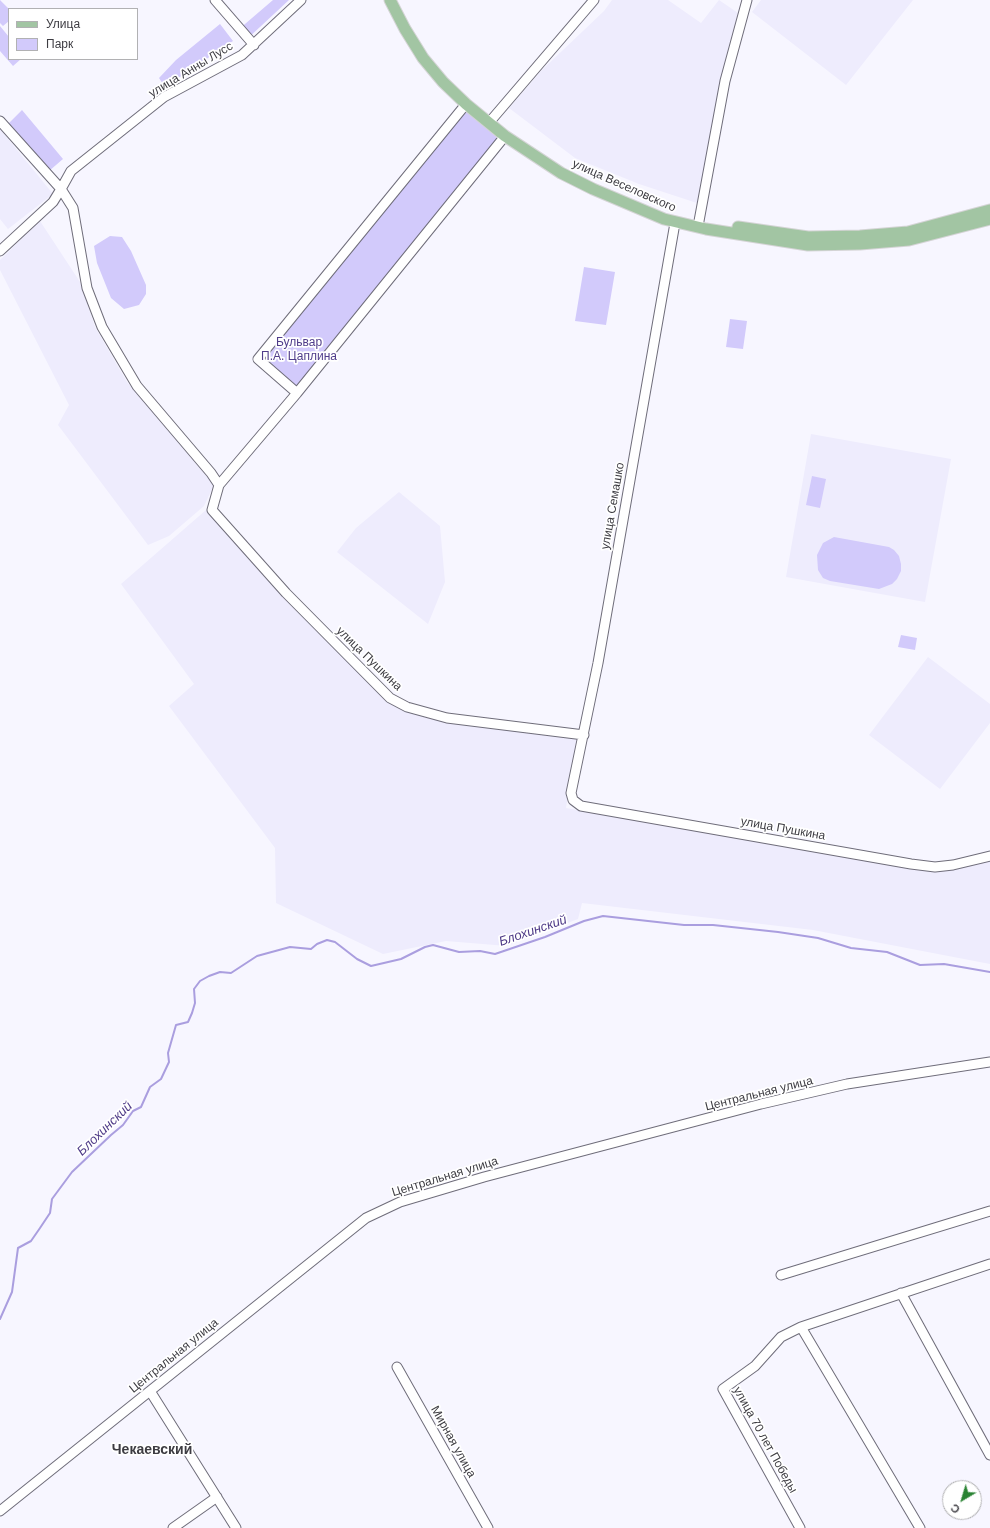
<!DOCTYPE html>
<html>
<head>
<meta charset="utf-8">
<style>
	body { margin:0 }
	#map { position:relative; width:990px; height:1528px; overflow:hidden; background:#f7f6ff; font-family:Helvetica,sans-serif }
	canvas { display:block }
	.legend { position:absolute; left:8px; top:8px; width:130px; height:52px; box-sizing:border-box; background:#fff; border:1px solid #b1b1b3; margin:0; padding:5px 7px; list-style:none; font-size:12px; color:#3d3c42 }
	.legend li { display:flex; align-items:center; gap:8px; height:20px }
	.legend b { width:20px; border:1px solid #b1b1b3 }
	.north { position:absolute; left:942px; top:1480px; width:40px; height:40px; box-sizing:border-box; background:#fff; border:1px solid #b1b1b3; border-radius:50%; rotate:218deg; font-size:11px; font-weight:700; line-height:16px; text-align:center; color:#3d3c42 }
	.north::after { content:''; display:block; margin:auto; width:14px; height:18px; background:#2a8333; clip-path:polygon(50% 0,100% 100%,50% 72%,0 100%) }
</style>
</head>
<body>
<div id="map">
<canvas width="990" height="1528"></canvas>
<ul class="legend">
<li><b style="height:5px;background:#a2c5a3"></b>Улица</li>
<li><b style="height:11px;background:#d2cafb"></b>Парк</li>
</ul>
<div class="north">С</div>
</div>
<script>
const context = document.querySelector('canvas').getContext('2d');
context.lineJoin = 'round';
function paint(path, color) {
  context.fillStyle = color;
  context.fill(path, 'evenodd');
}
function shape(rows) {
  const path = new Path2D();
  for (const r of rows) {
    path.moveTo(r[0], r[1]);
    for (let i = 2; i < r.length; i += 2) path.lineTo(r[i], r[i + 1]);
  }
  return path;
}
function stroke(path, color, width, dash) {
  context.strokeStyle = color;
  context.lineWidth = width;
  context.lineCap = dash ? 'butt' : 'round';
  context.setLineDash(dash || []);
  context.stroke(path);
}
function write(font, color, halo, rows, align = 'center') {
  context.font = font + ' Helvetica,sans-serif';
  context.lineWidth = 3.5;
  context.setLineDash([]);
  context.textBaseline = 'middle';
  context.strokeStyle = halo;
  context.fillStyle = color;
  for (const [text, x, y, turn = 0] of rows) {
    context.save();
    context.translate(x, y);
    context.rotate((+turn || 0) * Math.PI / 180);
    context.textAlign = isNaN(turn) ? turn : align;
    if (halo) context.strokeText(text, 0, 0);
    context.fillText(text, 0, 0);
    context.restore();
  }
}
const built = shape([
	[612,0,668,0,701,23,719,0,738,13,726,58,703,205,639,184,575,158,509,108,542,70,604,11],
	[761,0,913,0,846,85,752,12],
	[0,129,53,194,8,229,0,219],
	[40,221,80,282,95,327,127,382,214,485,204,506,169,536,148,545,58,425,69,405,0,270,0,260],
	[811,434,951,459,925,602,786,577],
	[399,492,440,526,445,582,428,624,337,552,356,528],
	[206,510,284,595,408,709,577,737,566,808,913,867,990,859,990,964,813,930,582,903,578,919,507,946,446,941,383,954,276,903,275,848,169,706,194,684,121,584],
	[928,657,990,704,990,723,940,789,869,735]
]);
const green = shape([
	[0,0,9,9,9,21,3,26,0,23],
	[273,0,289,0,246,40,238,30],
	[220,24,233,41,165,87,159,78,176,60],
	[0,26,9,37,9,59,21,59,13,66,0,51],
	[22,110,63,159,49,171,8,124],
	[466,111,496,135,496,141,299,385,294,386,265,360,266,354,462,114],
	[110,236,122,237,131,251,146,285,146,294,139,305,124,309,111,298,97,263,94,246],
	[584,267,615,272,606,325,575,321],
	[730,319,747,321,743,349,726,347],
	[812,476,826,479,820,508,806,505],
	[834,537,889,547,894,550,899,556,901,564,901,571,897,579,892,584,879,589,830,581,823,578,818,570,817,555,823,543],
	[901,635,917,638,915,650,898,647]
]);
const stream = shape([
	[0,1319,12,1292,18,1248,31,1241,40,1228,50,1213,52,1199,72,1172,111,1135,123,1125,133,1111,141,1107,150,1087,161,1079,169,1062,168,1053,176,1025,188,1022,192,1013,195,1003,194,989,200,981,209,976,220,972,231,973,257,956,290,947,311,949,317,944,327,940,335,942,357,959,371,966,401,959,425,947,433,945,459,952,480,951,495,954,545,937,584,921,603,916,684,925,713,925,778,932,818,938,851,948,887,952,920,965,944,964,990,972]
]);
const minor = shape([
	[215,0,254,45],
	[466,104,258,359,297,393,505,136],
	[493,118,594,0],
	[0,121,61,189,71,171,164,97,242,55,301,0],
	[699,221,725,81,747,0],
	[675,223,598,663,571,793,573,800,581,806,911,864,935,867,953,865,990,856],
	[0,251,53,202,61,189,73,208,87,288,102,327,137,386,211,473,219,485],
	[297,393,219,485,212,510,286,593,390,698,407,707,447,718,584,735],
	[781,1275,990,1211],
	[901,1293,990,1455],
	[801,1327,920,1528],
	[397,1367,488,1528],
	[150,1391,236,1528],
	[0,1511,366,1218,400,1202,484,1177,761,1104,847,1084,990,1062],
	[173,1528,217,1497],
	[800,1528,723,1389,755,1366,781,1337,801,1327,990,1264]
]);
const major = shape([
	[390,0,405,29,423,58,443,82,466,104,505,136,561,173,593,189,664,219,706,229,808,245,860,244,909,240,990,219],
	[738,227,808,237,860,236,908,232,990,210]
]);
const streetNames = [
	["улица Анны Лусс",191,70,-31],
	["улица Веселовского",624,186,24],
	["улица Семашко",613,506,-80],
	["улица Пушкина",369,659,44],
	["улица Пушкина",783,829,10],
	["Центральная улица",759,1094,-14],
	["Центральная улица",445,1177,-17],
	["Центральная улица",174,1356,-39],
	["улица 70 лет Победы",765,1440,61],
	["Мирная улица",453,1442,61]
];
const parkNames = [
	["Бульвар",299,343],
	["П.А. Цаплина",299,357]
];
const waterNames = [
	["Блохинский",533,931,-19],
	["Блохинский",105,1129,-44]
];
const quarterNames = [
	["Чекаевский",152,1450]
];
paint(built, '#eeecfd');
paint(green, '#d2cafb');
stroke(stream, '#aa9edf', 2);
stroke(minor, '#6f6d7a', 11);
stroke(major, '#d4d4d5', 13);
stroke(minor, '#fff', 9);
stroke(major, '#a2c5a3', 11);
write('12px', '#3d3c42', '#fff', streetNames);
write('12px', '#503d8a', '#fff', parkNames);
write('italic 13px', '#4e3a87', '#fff', waterNames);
write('bold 14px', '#3d3c42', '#fff', quarterNames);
</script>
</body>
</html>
